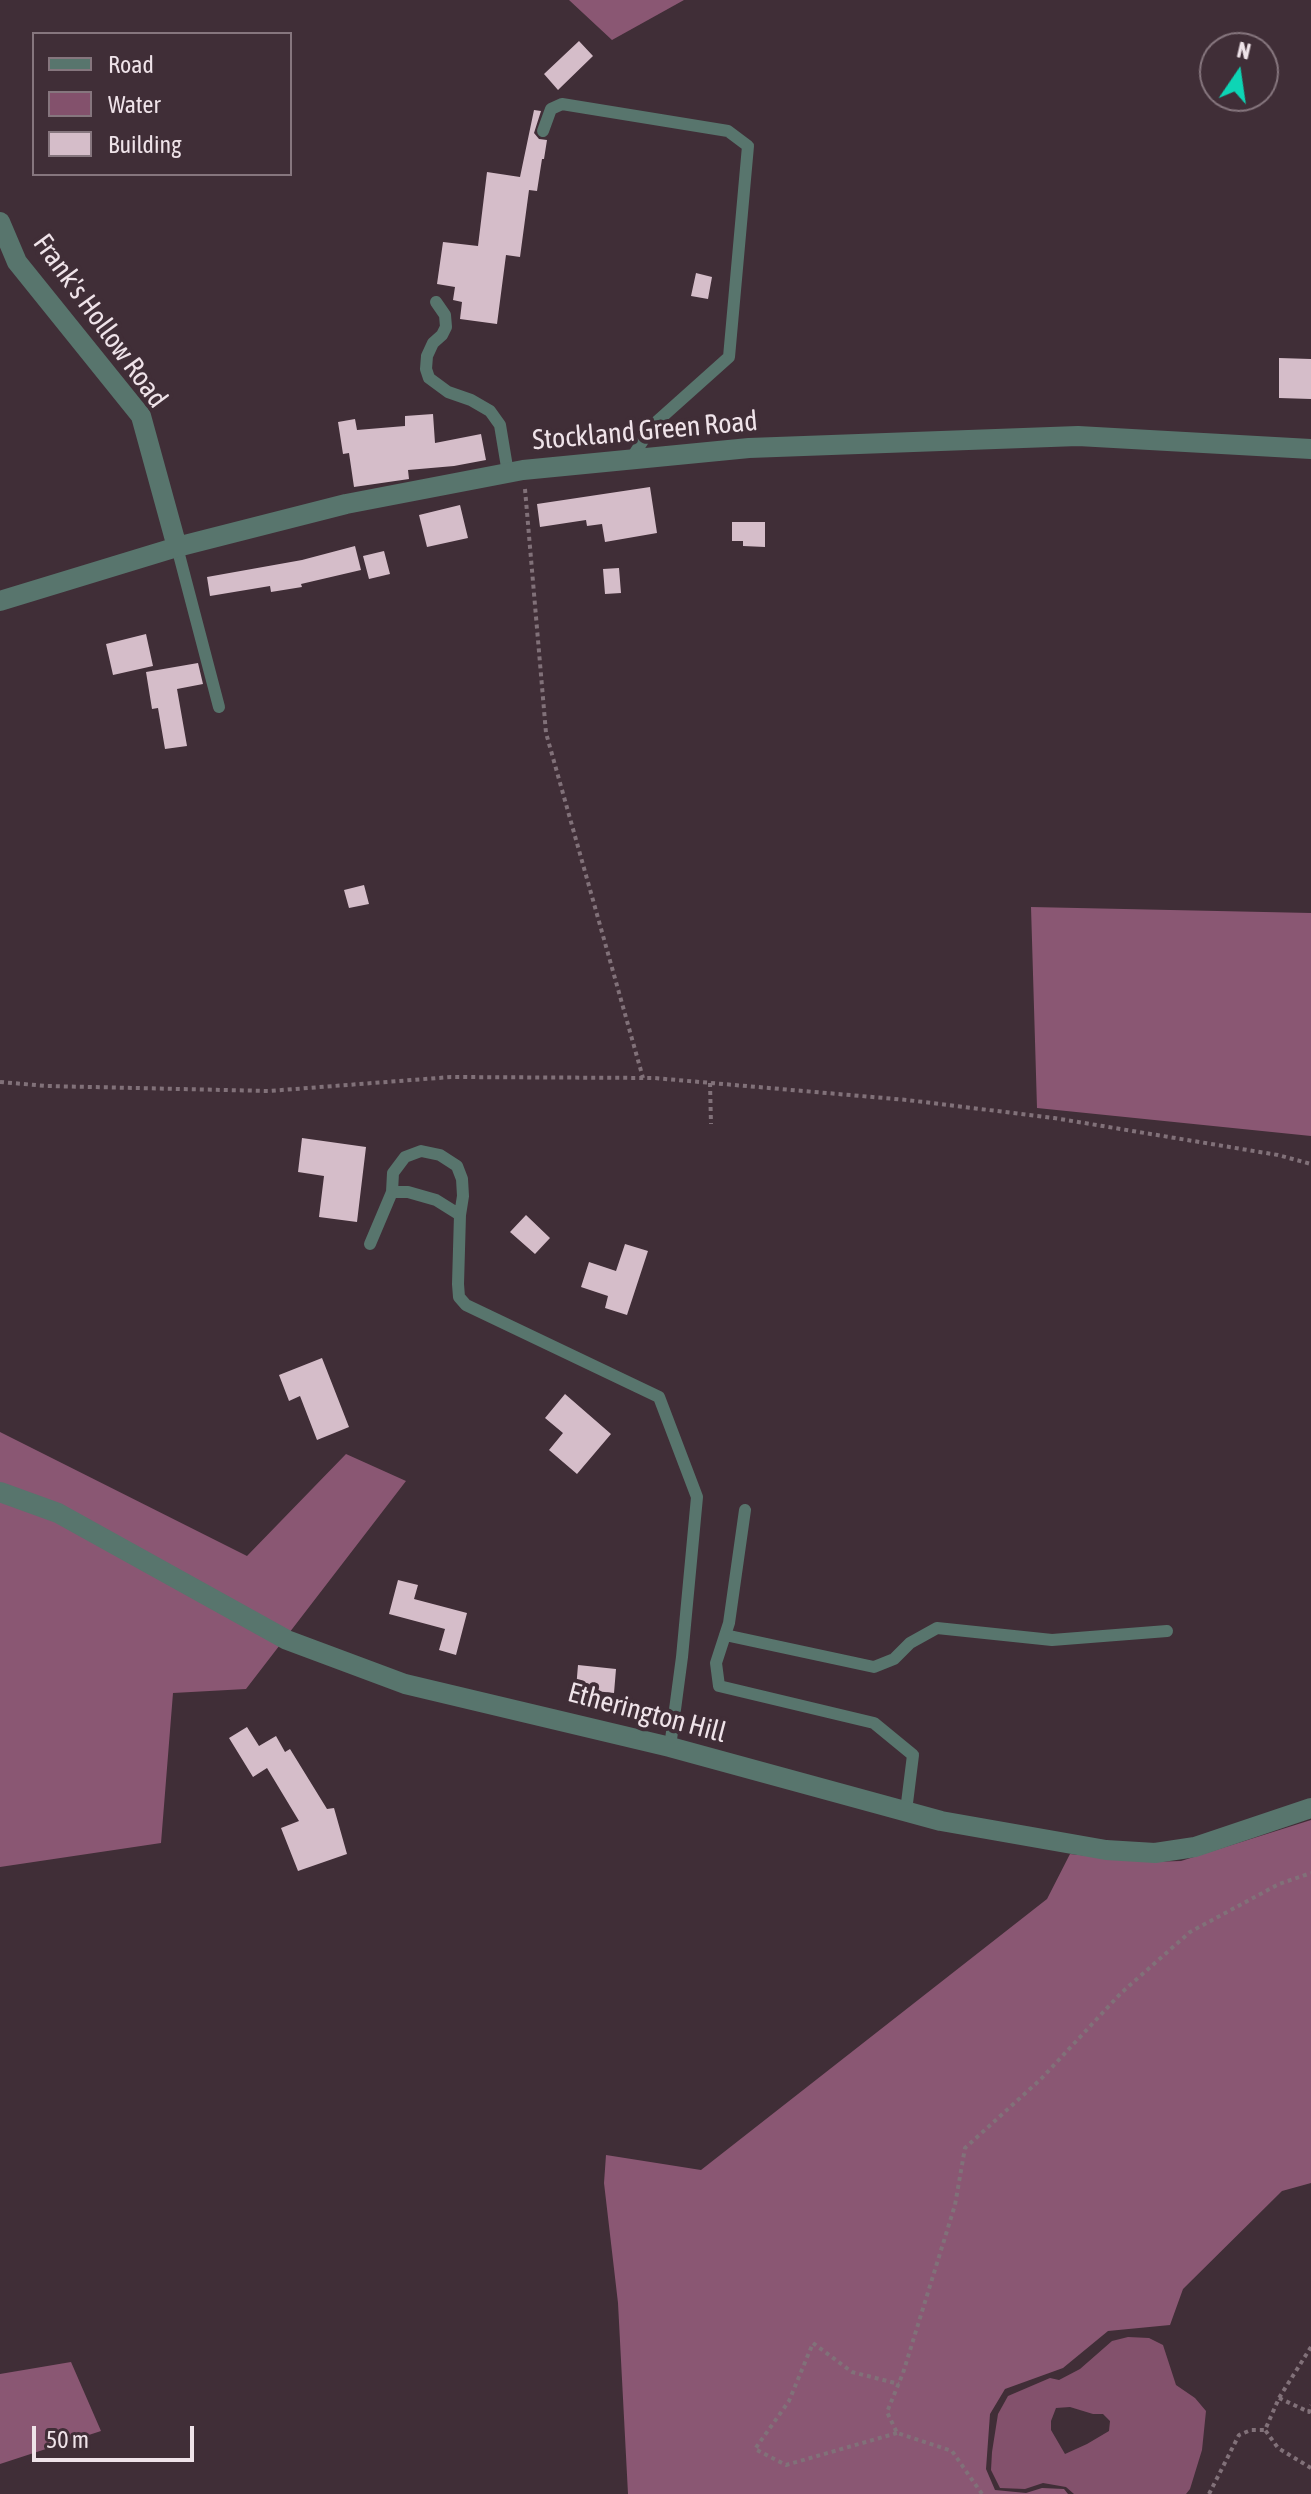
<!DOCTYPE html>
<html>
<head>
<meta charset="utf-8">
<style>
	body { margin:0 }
	#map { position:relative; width:1311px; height:2494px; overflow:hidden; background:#402e37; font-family:"Asap Condensed",sans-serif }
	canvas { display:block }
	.legend { position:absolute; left:32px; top:32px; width:260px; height:144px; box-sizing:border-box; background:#402e37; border:2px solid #86767e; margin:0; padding:10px 14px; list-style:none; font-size:24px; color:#efe3e9 }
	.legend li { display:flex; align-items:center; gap:16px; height:40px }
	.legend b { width:40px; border:2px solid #86767e }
	.north { position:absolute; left:1199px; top:32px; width:80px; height:80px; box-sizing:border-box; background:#402e37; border:2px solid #86767e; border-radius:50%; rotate:13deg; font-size:22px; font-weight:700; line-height:32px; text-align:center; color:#efe3e9 }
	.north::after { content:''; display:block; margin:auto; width:28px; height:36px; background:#0dd5b5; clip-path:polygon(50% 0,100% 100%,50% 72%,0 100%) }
	.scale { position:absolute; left:32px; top:2426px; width:162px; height:36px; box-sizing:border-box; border:4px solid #efe3e9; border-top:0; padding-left:10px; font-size:24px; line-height:28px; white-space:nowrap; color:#efe3e9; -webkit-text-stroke:6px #402e37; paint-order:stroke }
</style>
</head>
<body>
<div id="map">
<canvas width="1311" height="2494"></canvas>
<ul class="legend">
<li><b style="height:10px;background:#58756d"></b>Road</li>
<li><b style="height:22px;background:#83516c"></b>Water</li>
<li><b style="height:22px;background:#d5bdc9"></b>Building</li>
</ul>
<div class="north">N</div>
<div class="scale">50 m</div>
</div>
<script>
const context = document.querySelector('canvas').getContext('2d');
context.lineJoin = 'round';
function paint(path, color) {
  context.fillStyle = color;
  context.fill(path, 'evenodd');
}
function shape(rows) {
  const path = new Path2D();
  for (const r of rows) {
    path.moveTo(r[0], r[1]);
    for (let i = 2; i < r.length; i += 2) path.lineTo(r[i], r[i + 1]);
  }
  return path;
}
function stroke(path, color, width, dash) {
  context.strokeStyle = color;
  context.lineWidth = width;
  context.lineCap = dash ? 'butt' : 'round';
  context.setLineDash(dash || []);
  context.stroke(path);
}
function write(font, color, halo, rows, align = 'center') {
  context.font = font + ' "Asap Condensed",sans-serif';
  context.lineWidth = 8;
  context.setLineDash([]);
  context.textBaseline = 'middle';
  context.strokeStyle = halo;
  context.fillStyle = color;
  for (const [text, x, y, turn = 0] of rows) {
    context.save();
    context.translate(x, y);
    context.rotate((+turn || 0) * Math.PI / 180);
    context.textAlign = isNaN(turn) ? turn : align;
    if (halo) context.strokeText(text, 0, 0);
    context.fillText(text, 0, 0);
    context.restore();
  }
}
const forest = shape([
	[569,0,684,0,612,40],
	[1031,907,1311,913,1311,1136,1037,1108],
	[0,1432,247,1556,346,1454,406,1481,246,1689,173,1693,161,1843,0,1867],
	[1311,1820,1311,2183,1282,2191,1183,2289,1170,2325,1108,2331,1063,2368,1005,2389,990,2414,986,2469,995,2490,1026,2493,1042,2488,1064,2489,1068,2494,628,2494,618,2303,604,2183,606,2155,701,2170,1047,1899,1070,1854,1149,1862,1181,1861],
	[71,2362,101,2431,0,2464,0,2374]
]);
const water = shape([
	[1128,2337,1149,2338,1163,2345,1176,2385,1195,2398,1206,2411,1202,2450,1190,2489,1186,2494,1074,2494,1066,2487,1043,2483,1025,2489,1000,2488,991,2470,992,2452,998,2414,1008,2396,1050,2378,1059,2380,1080,2369,1112,2341],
	[1070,2407,1093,2414,1103,2414,1110,2421,1109,2431,1087,2444,1065,2454,1051,2430,1051,2421,1056,2408]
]);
const building = shape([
	[579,41,593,56,558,90,544,74],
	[534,110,541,111,534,133,539,139,547,140,544,159,542,159,537,191,529,190,520,257,506,255,497,324,460,319,462,302,453,300,455,287,437,284,443,242,478,246,487,172,520,177],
	[696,273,712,277,708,299,691,296],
	[1279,358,1311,359,1311,399,1279,398],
	[433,414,435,443,481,434,486,460,454,466,408,470,409,479,354,487,349,453,343,454,338,422,355,419,357,430,405,426,405,416],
	[650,487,657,533,605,542,602,524,587,526,586,520,540,527,537,504],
	[460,505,468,538,427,547,419,515],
	[732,522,765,522,765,547,743,546,743,541,732,541],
	[355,546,361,570,301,584,302,587,271,592,270,586,210,596,207,577,302,560],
	[384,551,390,574,369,579,363,556],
	[619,568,621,593,605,594,603,569],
	[146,634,153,666,113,675,106,644],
	[198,663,203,684,177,689,187,746,165,749,158,708,152,709,146,672],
	[364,885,369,904,349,908,344,890],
	[302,1138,366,1147,357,1222,319,1217,324,1176,298,1172],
	[526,1215,550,1238,535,1254,510,1232],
	[625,1244,648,1251,627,1315,605,1308,608,1296,581,1287,589,1262,616,1271],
	[322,1358,349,1427,317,1440,300,1396,289,1401,279,1375],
	[565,1394,611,1434,577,1474,549,1450,563,1433,545,1418],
	[398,1580,418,1585,414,1599,467,1613,456,1655,439,1650,445,1629,389,1614],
	[578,1665,616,1669,614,1693,576,1689],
	[247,1727,259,1746,276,1736,285,1752,290,1749,327,1809,334,1808,347,1854,298,1871,281,1828,299,1821,267,1768,253,1777,229,1738]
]);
const path = shape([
	[525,489,546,733,643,1078],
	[0,1082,47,1086,269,1091,451,1077,654,1078,907,1100,1054,1118,1278,1155,1311,1164],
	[710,1083,711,1124],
	[1311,2347,1279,2398,1265,2430,1278,2448,1311,2468],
	[1279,2398,1309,2412,1311,2405],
	[897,2433,786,2465,755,2449,789,2401,813,2343,852,2372,899,2384],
	[982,2494,952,2451,897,2433,887,2412,903,2373,955,2205,965,2148,1041,2079,1121,1993,1190,1932,1279,1884,1311,1873],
	[1209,2494,1239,2435,1251,2430,1265,2430]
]);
const service = shape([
	[543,131,551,109,562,104,728,131,748,146,729,357,653,425,631,459],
	[436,302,445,315,446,327,442,335,433,343,427,356,426,369,429,378,448,392,471,400,490,411,500,425,508,473],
	[177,547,219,707],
	[392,1192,393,1173,405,1157,421,1151,440,1155,457,1166,462,1179,463,1196,460,1215],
	[370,1244,392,1192,408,1192,436,1200,460,1215,458,1284,459,1297,466,1305,659,1397,697,1497,682,1657,670,1747],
	[745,1510,729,1623,716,1663,719,1686,874,1723,913,1755,906,1811],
	[725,1635,874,1667,894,1659,910,1643,937,1628,1052,1640,1167,1631]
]);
const minor = shape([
	[0,222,17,262,141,416,177,547],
	[0,601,177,547,346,504,523,470,749,448,1078,436,1311,449]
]);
const tertiary = shape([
	[0,1492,58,1513,287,1640,405,1684,670,1747,941,1821,1106,1850,1155,1853,1195,1847,1311,1808]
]);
const streetNames = [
	["Frank's Hollow Road",100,321,54],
	["Stockland Green Road",645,431,-5],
	["Etherington Hill",647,1713,15]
];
paint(forest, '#8a5773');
paint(water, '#83516c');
paint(building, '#d5bdc9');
stroke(path, '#817179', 4, [4, 4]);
stroke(service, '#58756d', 12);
stroke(minor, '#58756d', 20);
stroke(tertiary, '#58756d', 20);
write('28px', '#efe3e9', '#402e37', streetNames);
</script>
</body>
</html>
